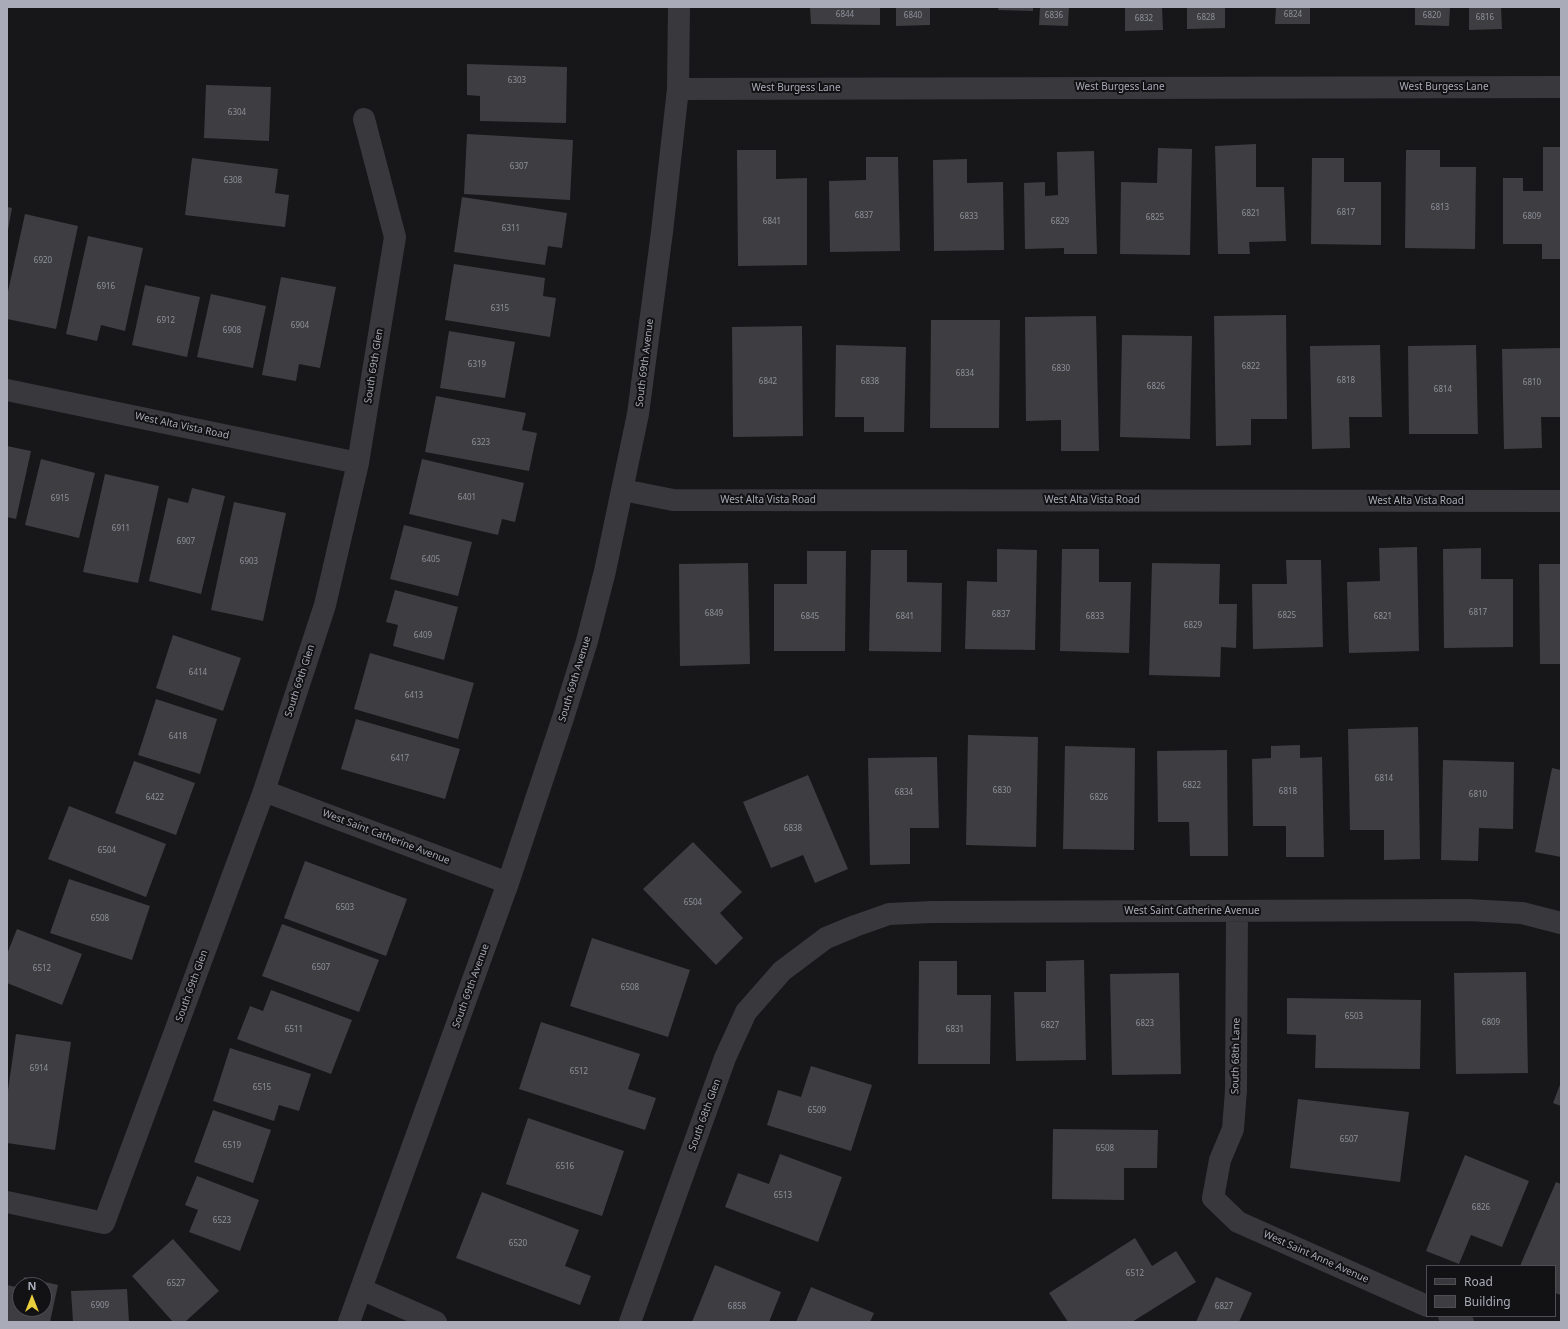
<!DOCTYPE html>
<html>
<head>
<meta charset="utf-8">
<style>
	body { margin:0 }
	#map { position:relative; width:1568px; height:1329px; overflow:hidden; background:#171618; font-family:"Noto Sans",sans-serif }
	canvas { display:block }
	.frame { position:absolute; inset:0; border:8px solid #a9abb8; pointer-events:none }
	.legend { position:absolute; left:1426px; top:1265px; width:130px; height:52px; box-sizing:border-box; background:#121113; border:1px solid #4e4f55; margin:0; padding:5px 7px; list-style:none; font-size:12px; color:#a9abb8 }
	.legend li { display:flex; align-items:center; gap:8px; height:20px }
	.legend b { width:20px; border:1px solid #4e4f55 }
	.north { position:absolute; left:12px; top:1277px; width:40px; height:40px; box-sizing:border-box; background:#121113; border:1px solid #4e4f55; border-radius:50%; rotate:0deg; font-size:11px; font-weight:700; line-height:16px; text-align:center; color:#a9abb8 }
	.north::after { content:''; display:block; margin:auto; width:14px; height:18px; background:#ead03d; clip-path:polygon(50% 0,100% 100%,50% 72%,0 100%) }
</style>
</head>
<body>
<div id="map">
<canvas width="1568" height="1329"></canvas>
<div class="frame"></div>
<ul class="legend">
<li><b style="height:5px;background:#38383d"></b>Road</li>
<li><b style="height:11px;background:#3e3e42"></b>Building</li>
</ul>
<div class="north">N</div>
</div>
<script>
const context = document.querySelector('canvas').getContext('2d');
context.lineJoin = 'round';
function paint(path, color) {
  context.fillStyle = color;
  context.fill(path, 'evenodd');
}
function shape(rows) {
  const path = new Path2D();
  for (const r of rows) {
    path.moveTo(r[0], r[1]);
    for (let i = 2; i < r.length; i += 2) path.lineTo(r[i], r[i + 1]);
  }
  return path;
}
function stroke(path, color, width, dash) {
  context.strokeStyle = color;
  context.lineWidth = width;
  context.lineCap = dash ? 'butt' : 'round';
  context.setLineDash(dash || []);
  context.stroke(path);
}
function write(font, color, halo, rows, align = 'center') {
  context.font = font + ' "Noto Sans",sans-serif';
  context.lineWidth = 4;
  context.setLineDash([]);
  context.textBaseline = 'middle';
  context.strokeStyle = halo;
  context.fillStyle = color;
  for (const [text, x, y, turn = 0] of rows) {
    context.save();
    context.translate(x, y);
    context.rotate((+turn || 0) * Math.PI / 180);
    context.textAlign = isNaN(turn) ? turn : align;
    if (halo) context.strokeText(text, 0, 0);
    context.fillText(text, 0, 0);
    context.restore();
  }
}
const building = shape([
	[810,7,880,7,880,25,811,24],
	[896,7,930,7,930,25,896,26],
	[999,7,1033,7,1033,11,998,10],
	[1040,7,1069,7,1068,26,1039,25],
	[1125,7,1162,7,1163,30,1125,31],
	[1187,7,1225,7,1225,28,1187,29],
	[1276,7,1310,7,1310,24,1275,24],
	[1415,7,1450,7,1449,26,1415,25],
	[1469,7,1501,7,1502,29,1469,30],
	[467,64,567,67,566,123,480,121,480,96,467,95],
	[206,85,271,87,269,141,204,138],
	[467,134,573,140,570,200,464,194],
	[1256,144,1256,187,1284,187,1286,241,1249,242,1250,254,1218,254,1215,146],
	[1543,147,1561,147,1561,259,1542,259,1542,244,1503,244,1503,178,1523,178,1523,191,1543,191],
	[1158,148,1192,149,1190,255,1120,254,1121,182,1157,183],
	[737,150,776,150,776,179,807,178,807,265,738,266],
	[1406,150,1440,150,1440,167,1476,167,1475,249,1405,248],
	[1094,151,1097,254,1064,254,1064,248,1025,249,1024,183,1045,182,1045,196,1058,195,1057,152],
	[866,157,898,157,900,251,830,252,829,181,866,180],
	[192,158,278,169,275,193,289,195,285,227,185,215],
	[1312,158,1344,158,1344,182,1381,182,1381,245,1311,244],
	[967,159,967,183,1003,182,1004,250,934,251,933,160],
	[462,197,567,213,562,248,548,246,545,265,454,252],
	[7,207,12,208,8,230,7,230],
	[25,214,78,226,56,329,7,319,7,296],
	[88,236,143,248,125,331,101,325,97,341,66,334],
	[454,264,545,278,543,296,556,298,550,337,445,320],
	[281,277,336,287,320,368,299,364,296,381,262,375],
	[145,285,200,297,187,357,132,345],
	[211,294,266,306,253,368,197,357],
	[1286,315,1287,419,1251,419,1251,445,1216,446,1214,316],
	[1096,316,1099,451,1061,451,1061,420,1026,421,1025,317],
	[931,320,1000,320,999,428,930,428],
	[802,326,803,436,733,437,732,327],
	[449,331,515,342,505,398,440,388],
	[1122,335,1192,336,1190,439,1120,437],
	[836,345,906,347,904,432,864,432,864,417,835,417],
	[1380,345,1382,417,1349,417,1350,448,1312,449,1310,346],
	[1476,345,1478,434,1409,434,1408,346],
	[1561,348,1561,417,1541,417,1542,448,1504,449,1502,349],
	[436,396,526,413,522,430,537,433,529,471,425,452],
	[7,446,31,451,16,519,7,517],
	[41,459,95,473,79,538,25,525],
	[422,459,524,483,515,522,502,519,498,535,409,514],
	[105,474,159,486,138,583,83,572],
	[192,488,225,496,201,594,149,581,168,498,188,503],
	[234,502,286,513,263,621,211,610],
	[404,525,472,542,458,596,390,579],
	[1417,547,1419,651,1349,653,1347,582,1380,581,1379,548],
	[1481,548,1481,579,1513,579,1513,647,1444,648,1443,549],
	[997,549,1037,550,1035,650,965,649,967,581,997,582],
	[1062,549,1099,549,1099,582,1131,582,1129,653,1060,651],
	[871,550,907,550,907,582,942,583,941,652,869,651],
	[807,551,846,551,845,651,774,651,774,584,807,584],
	[1286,560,1321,560,1323,647,1253,649,1252,584,1287,584],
	[748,563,750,664,680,666,679,564],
	[1152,563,1220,564,1219,604,1237,604,1236,648,1221,647,1220,677,1149,675],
	[1539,564,1561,564,1561,664,1540,664],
	[395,590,458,607,444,660,393,646,398,625,386,622],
	[173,635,241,658,223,711,156,688],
	[370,653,474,683,458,739,354,709],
	[156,699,217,719,200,774,138,755],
	[356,719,460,749,445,799,341,769],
	[1418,727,1420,859,1384,860,1384,830,1350,830,1348,729],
	[968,735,1038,737,1036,847,966,845],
	[1300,745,1300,758,1322,757,1324,857,1286,857,1286,826,1253,826,1252,759,1271,758,1271,746],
	[1065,746,1135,748,1134,850,1063,849],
	[1227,750,1228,856,1190,856,1189,822,1158,822,1157,751],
	[937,757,939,828,910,828,910,864,870,865,868,758],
	[1443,760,1514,762,1513,829,1479,828,1478,861,1441,860],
	[134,761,195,783,176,835,115,813],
	[1552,768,1561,770,1561,857,1535,852],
	[808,775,848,869,815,883,803,855,771,868,743,802],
	[69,806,166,844,146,897,48,859],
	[693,842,742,892,720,913,743,938,716,965,643,889],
	[305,861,407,899,386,956,284,918],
	[69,879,150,906,132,960,50,933],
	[282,924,379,960,359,1012,262,976],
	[17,929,82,954,62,1005,7,983,7,954],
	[592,938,690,970,668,1037,570,1006],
	[1084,960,1086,1060,1016,1061,1014,992,1046,992,1046,961],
	[919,961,957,961,957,995,991,995,990,1064,918,1064],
	[1526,972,1528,1073,1456,1074,1454,973],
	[1179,973,1181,1074,1112,1075,1110,974],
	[271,990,352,1020,331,1074,237,1039,250,1006,263,1011],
	[1287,998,1421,1000,1420,1069,1315,1068,1316,1035,1287,1034],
	[541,1022,640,1054,628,1089,656,1098,645,1130,519,1089],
	[16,1034,71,1042,55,1150,7,1143,7,1097],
	[230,1048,311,1074,299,1111,279,1105,274,1121,213,1101],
	[811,1066,872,1085,851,1151,767,1125,778,1090,801,1097],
	[1561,1082,1561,1106,1553,1103],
	[1298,1099,1409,1112,1400,1182,1290,1168],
	[213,1110,271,1130,253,1183,194,1162],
	[528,1118,624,1151,602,1216,506,1184],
	[1053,1129,1158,1130,1157,1168,1124,1168,1124,1200,1052,1199],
	[780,1154,842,1177,818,1242,725,1207,738,1173,769,1184],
	[1465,1155,1529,1181,1502,1247,1471,1235,1459,1264,1426,1251],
	[197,1176,259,1200,240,1251,189,1232,198,1210,185,1205],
	[1556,1182,1561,1184,1561,1295,1555,1293,1555,1266,1520,1266],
	[482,1192,579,1230,565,1266,591,1276,580,1305,456,1258],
	[1135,1238,1152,1266,1176,1251,1196,1282,1132,1322,1068,1322,1049,1293],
	[173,1239,219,1291,185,1322,173,1322,132,1276],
	[715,1265,781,1292,769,1322,692,1322],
	[24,1277,58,1285,50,1322,7,1322,7,1285,20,1288,20,1309,44,1309,44,1285,23,1285],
	[1216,1277,1252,1293,1239,1322,1196,1322],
	[811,1287,874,1313,870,1322,796,1322],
	[127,1289,129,1322,73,1322,71,1291]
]);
const minor = shape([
	[678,89,1561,87],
	[7,390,358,463],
	[623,490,673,500,1561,501],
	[264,791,508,883],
	[1237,911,1236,1090,1233,1129,1220,1160,1213,1198,1238,1222,1427,1306],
	[7,1202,104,1223,264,791,325,605,358,463,395,237,364,119],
	[361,1289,436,1322],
	[1449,1316,1463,1322],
	[349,1322,508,883,564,715,587,641,605,571,638,414,662,232,678,89,679,7],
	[630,1322,725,1058,746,1012,782,971,826,938,855,926,889,914,932,912,1468,910,1522,913,1561,923]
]);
const numberNames = [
	["6844",845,15],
	["6824",1293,15],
	["6840",913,16],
	["6836",1054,16],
	["6820",1432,16],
	["6828",1206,18],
	["6816",1485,18],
	["6832",1144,19],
	["6303",517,81],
	["6304",237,113],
	["6307",519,167],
	["6308",233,181],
	["6813",1440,208],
	["6817",1346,213],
	["6821",1251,214],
	["6837",864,216],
	["6833",969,217],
	["6809",1532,217],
	["6825",1155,218],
	["6841",772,222],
	["6829",1060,222],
	["6311",511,229],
	["6920",43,261],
	["6916",106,287],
	["6315",500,309],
	["6912",166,321],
	["6904",300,326],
	["6908",232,331],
	["6319",477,365],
	["6822",1251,367],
	["6830",1061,369],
	["6834",965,374],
	["6818",1346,381],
	["6842",768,382],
	["6838",870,382],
	["6810",1532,383],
	["6826",1156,387],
	["6814",1443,390],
	["6323",481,443],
	["6401",467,498],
	["6915",60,499],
	["6911",121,529],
	["6907",186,542],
	["6405",431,560],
	["6903",249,562],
	["6817",1478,613],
	["6849",714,614],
	["6837",1001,615],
	["6825",1287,616],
	["6845",810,617],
	["6841",905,617],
	["6833",1095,617],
	["6821",1383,617],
	["6829",1193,626],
	["6409",423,636],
	["6414",198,673],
	["6413",414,696],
	["6418",178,737],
	["6417",400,759],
	["6814",1384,779],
	["6822",1192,786],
	["6830",1002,791],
	["6818",1288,792],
	["6834",904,793],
	["6810",1478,795],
	["6422",155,798],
	["6826",1099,798],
	["6838",793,829],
	["6504",107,851],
	["6504",693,903],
	["6503",345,908],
	["6508",100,919],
	["6507",321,968],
	["6512",42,969],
	["6508",630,988],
	["6503",1354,1017],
	["6809",1491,1023],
	["6823",1145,1024],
	["6827",1050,1026],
	["6511",294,1030],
	["6831",955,1030],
	["6914",39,1069],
	["6512",579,1072],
	["6515",262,1088],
	["6509",817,1111],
	["6507",1349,1140],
	["6519",232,1146],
	["6508",1105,1149],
	["6516",565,1167],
	["6513",783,1196],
	["6826",1481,1208],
	["6523",222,1221],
	["6520",518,1244],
	["6512",1135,1274],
	["6527",176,1284],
	["6909",100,1306],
	["6858",737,1307],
	["6827",1224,1307]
];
const streetNames = [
	["West Burgess Lane",1120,87],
	["West Burgess Lane",1444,87],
	["West Burgess Lane",796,88],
	["South 69th Avenue",645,363,-83],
	["South 69th Glen",374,366,-81],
	["West Alta Vista Road",182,426,12],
	["West Alta Vista Road",768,500],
	["West Alta Vista Road",1092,500],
	["West Alta Vista Road",1416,501],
	["South 69th Avenue",575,679,-73],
	["South 69th Glen",300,681,-72],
	["West Saint Catherine Avenue",386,837,21],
	["West Saint Catherine Avenue",1192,911],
	["South 69th Glen",192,986,-70],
	["South 69th Avenue",471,986,-70],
	["South 68th Lane",1236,1056,-89],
	["South 68th Glen",705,1115,-70],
	["West Saint Anne Avenue",1316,1257,24]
];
paint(building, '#3e3e42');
stroke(minor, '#38383d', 22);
write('8px', '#8e909a', null, numberNames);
write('10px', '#a9abb8', '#121113', streetNames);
</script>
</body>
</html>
